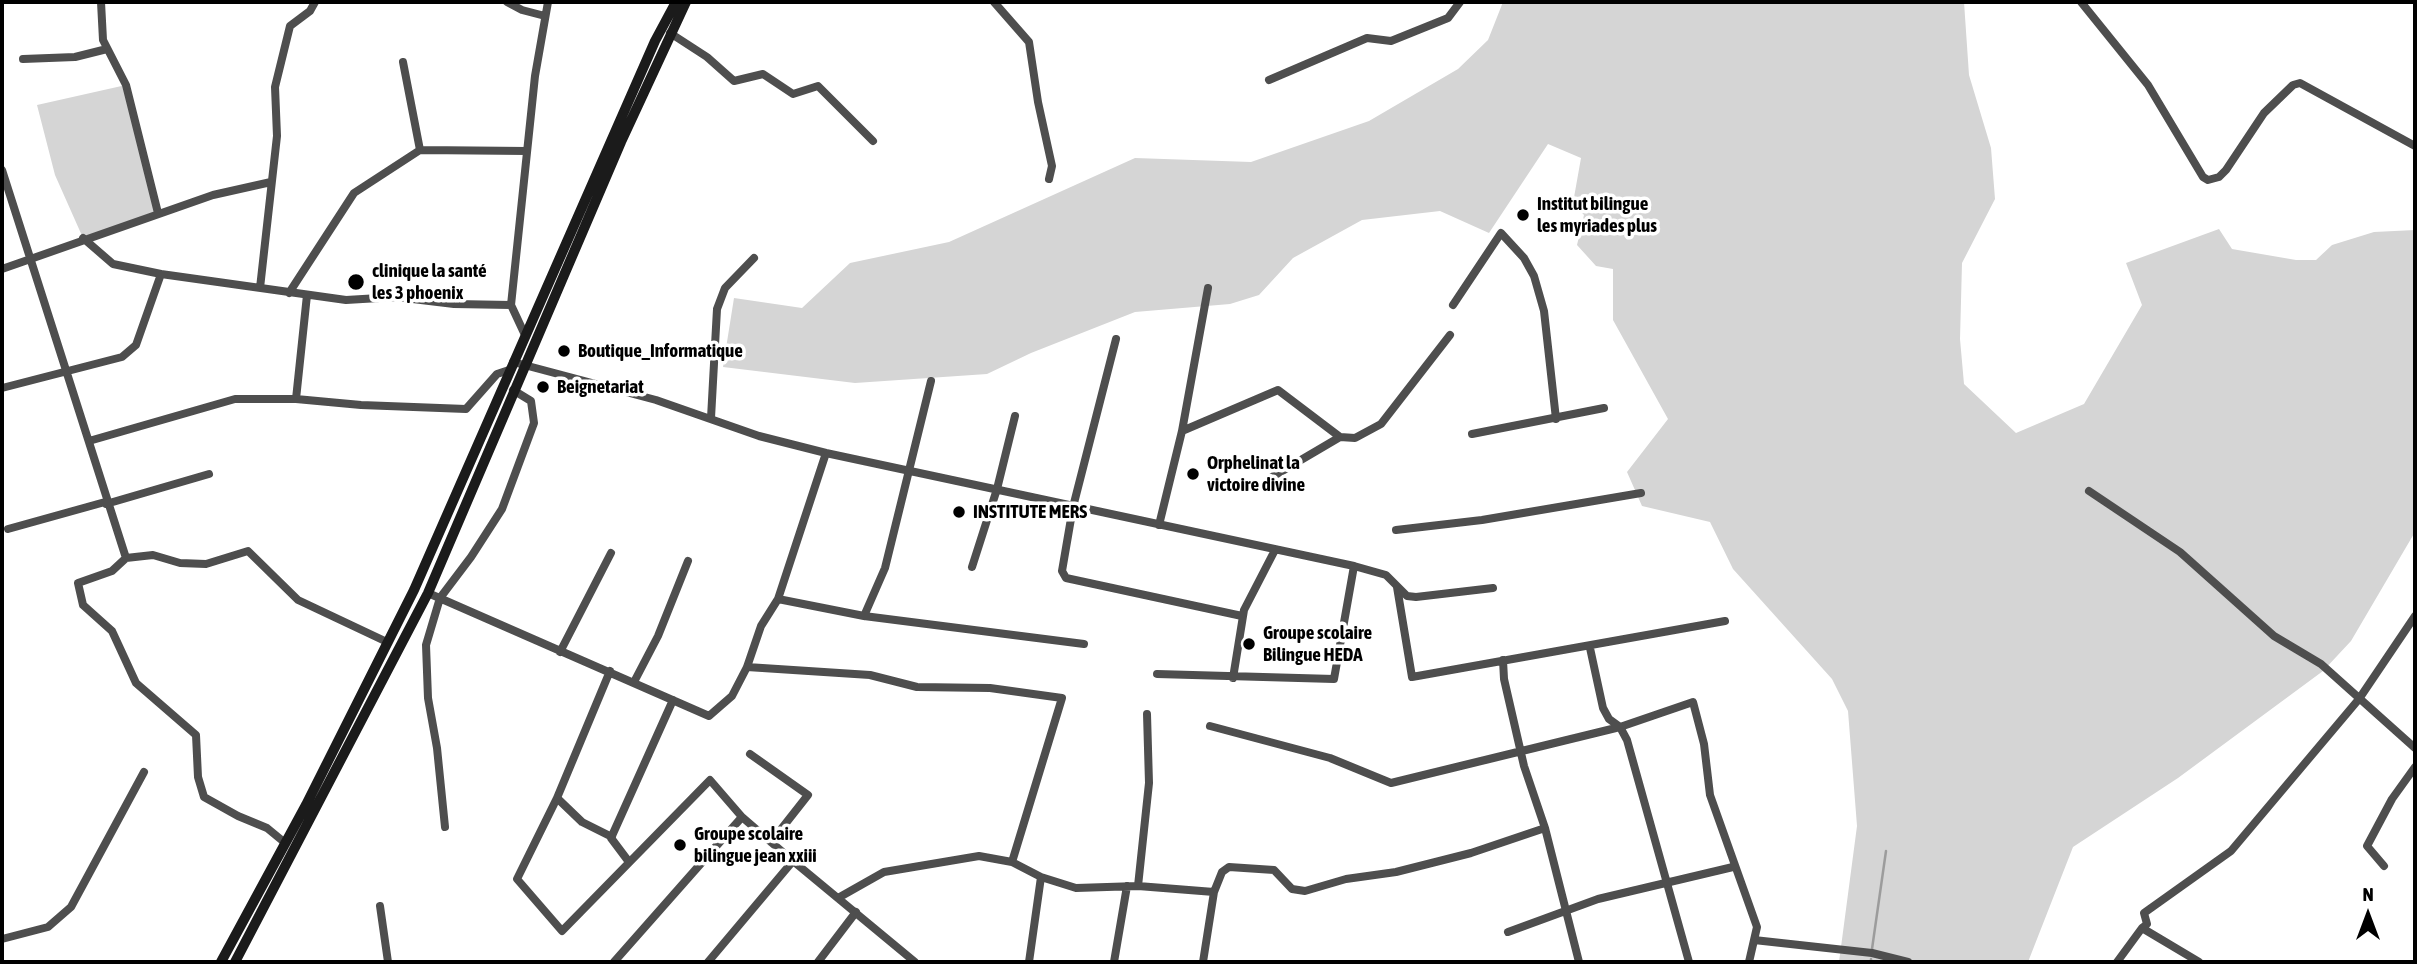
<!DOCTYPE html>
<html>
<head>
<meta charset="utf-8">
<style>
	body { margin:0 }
	#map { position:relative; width:2417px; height:964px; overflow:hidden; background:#fff; font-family:"Asap Condensed",sans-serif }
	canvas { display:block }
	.frame { position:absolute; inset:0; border:4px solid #000; pointer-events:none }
	.north { position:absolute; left:2333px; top:880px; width:70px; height:70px; -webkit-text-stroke:5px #fff; paint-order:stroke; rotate:0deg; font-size:19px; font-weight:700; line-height:28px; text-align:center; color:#000 }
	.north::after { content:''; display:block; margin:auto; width:24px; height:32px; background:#000; clip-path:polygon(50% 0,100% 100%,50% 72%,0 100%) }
</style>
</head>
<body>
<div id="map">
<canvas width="2417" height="964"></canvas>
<div class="frame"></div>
<div class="north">N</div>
</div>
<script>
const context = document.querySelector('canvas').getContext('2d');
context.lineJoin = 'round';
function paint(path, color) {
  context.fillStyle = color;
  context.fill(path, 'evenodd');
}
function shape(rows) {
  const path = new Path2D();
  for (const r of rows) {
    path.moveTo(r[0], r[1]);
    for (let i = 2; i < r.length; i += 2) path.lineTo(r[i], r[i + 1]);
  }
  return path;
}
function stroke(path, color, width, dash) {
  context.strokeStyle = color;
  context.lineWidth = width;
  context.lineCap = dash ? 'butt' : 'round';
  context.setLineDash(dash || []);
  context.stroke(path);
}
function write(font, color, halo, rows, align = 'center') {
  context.font = font + ' "Asap Condensed",sans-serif';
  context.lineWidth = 7;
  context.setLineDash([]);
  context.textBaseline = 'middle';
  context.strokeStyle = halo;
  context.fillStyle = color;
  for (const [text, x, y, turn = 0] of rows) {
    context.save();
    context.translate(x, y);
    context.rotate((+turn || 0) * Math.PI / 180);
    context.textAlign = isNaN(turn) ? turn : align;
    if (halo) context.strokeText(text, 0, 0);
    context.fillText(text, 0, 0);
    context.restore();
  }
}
const green = shape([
	[1503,2,1964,2,1969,75,1991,148,1995,199,1962,263,1960,339,1964,384,2016,433,2084,404,2142,305,2126,263,2219,229,2232,249,2296,260,2316,260,2332,245,2374,232,2415,230,2415,532,2351,641,2323,671,2178,778,2073,847,2028,962,1839,962,1857,826,1848,711,1832,679,1733,569,1710,522,1642,506,1627,472,1668,419,1613,320,1613,269,1596,266,1577,245,1584,215,1573,203,1581,158,1548,144,1489,233,1440,211,1362,220,1293,258,1259,295,1230,304,1135,312,1031,353,987,374,855,383,723,367,734,298,802,308,850,263,949,242,1135,158,1251,162,1369,121,1458,69,1488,40],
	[126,85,158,213,83,238,55,175,37,105]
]);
const stream = shape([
	[1872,949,1886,851],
	[1871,962,1871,959]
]);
const street = shape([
	[101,2,103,40,126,85,158,213],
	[507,2,522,10,545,16],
	[994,2,1029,42,1038,102,1052,166,1049,179],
	[2081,2,2148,85,2203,177,2208,180,2219,177,2226,170,2264,113,2293,85,2300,83,2415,146],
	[670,33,707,57,734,81,763,74,793,94,818,86,873,141],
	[23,59,75,57,107,49],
	[1269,80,1367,38,1391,41,1448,18,1460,2],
	[420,150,527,151],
	[2,170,126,558,153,555,180,563,206,564,248,551,298,600,387,642],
	[2,269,213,195,271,182],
	[161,274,346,300,396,297,454,304,511,305,525,335],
	[260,288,277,136,275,87,290,26,310,11,315,2],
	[289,293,354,193,420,150,403,62],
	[307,295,296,399,361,405,466,409,497,374,509,370],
	[511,305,535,76,548,2],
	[1453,305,1501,233,1524,258,1534,276,1544,311,1556,419],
	[1116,339,1073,507,1062,571,1066,578,1242,616],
	[513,362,656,400,759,436,826,453,1354,566,1334,679,1157,674],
	[2,388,122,357,136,345,161,274,113,264,83,238],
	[711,418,717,309,725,288,754,258],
	[1182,431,1208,288],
	[1472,434,1604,408],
	[89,441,235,399,296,399],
	[1272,477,1340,437],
	[2089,491,2180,552,2274,636,2321,664,2415,748],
	[106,504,209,474],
	[1159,525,1182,431,1278,390,1340,437,1355,438,1381,424,1450,335],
	[8,529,105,502],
	[1396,530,1482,520,1641,493],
	[126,558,112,571,78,583,83,605,112,631,136,683,196,735,198,777,204,797,238,816,267,828,284,842],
	[1354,566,1386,575,1407,596,1416,597,1493,588],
	[972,567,997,489,1015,416],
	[1397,587,1412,677,1725,621],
	[428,593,709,716,732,696,747,667,761,626,778,599,864,616,1084,644],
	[778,599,826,453],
	[864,616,885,568,931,381],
	[1590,648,1603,708,1609,719,1620,727,1627,740,1689,962],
	[560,652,611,553],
	[1503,660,1504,679,1524,766,1545,828,1579,962],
	[747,667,870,675,917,687,990,688,1062,698,1012,862],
	[610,671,557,798,582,822,612,837],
	[1233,678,1244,610,1275,550],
	[634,682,658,636,688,561],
	[1210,726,1330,758,1391,783,1620,727,1693,702,1704,744,1710,795,1757,927,1749,962],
	[750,754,808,795,771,842],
	[557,798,517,879,562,931,710,780,742,817,793,861,708,962],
	[445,827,437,748,428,698,426,645,440,598,471,557,502,509,534,423,531,401,513,390],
	[793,861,915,962],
	[629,862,611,838,673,700],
	[2384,866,2367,846,2392,799,2415,767],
	[1138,886,1149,783,1147,714],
	[838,898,884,872,979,856,1012,862,1041,877,1076,888,1138,886,1214,892],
	[380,906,388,962],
	[1508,932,1598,899,1733,867],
	[2,939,48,927,71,907,144,772],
	[1754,940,1872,953,1908,962],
	[614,962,742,817],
	[818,962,856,912],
	[1029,962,1041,877],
	[1114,962,1127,886],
	[1203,962,1214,892,1222,872,1229,867,1274,870,1292,889,1305,891,1346,879,1396,872,1471,853,1545,828],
	[2117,962,2142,928],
	[2199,962,2142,928,2147,924,2144,913,2231,851,2359,699,2415,616]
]);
const secondary = shape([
	[221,962,306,805,414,590,655,41,676,2],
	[235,962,428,593,621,142,686,2]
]);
const markers = [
	[1523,215,7,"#000"],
	[356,282,9,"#000"],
	[564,351,7,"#000"],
	[543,387,7,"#000"],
	[1193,474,7,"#000"],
	[959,512,7,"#000"],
	[1249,644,7,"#000"],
	[680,845,7,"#000"]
];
const poiNames = [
	["Institut bilingue",1537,204],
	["les myriades plus",1537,226],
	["clinique la santé",372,271],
	["les 3 phoenix",372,293],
	["Boutique_Informatique",578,351],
	["Beignetariat",557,387],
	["Orphelinat la",1207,463],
	["victoire divine",1207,485],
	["INSTITUTE MERS",973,512],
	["Groupe scolaire",1263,633],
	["Bilingue HEDA",1263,655],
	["Groupe scolaire",694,834],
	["bilingue jean xxiii",694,856]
];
paint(green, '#d5d5d5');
stroke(stream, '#9c9c9c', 2.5);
stroke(street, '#4e4e4e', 8);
stroke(secondary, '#1b1b1b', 10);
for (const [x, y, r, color] of markers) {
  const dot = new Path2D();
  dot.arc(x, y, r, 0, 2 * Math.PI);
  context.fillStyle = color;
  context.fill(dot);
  stroke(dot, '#fff', 2.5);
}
write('bold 19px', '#000', '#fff', poiNames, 'left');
</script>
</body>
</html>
